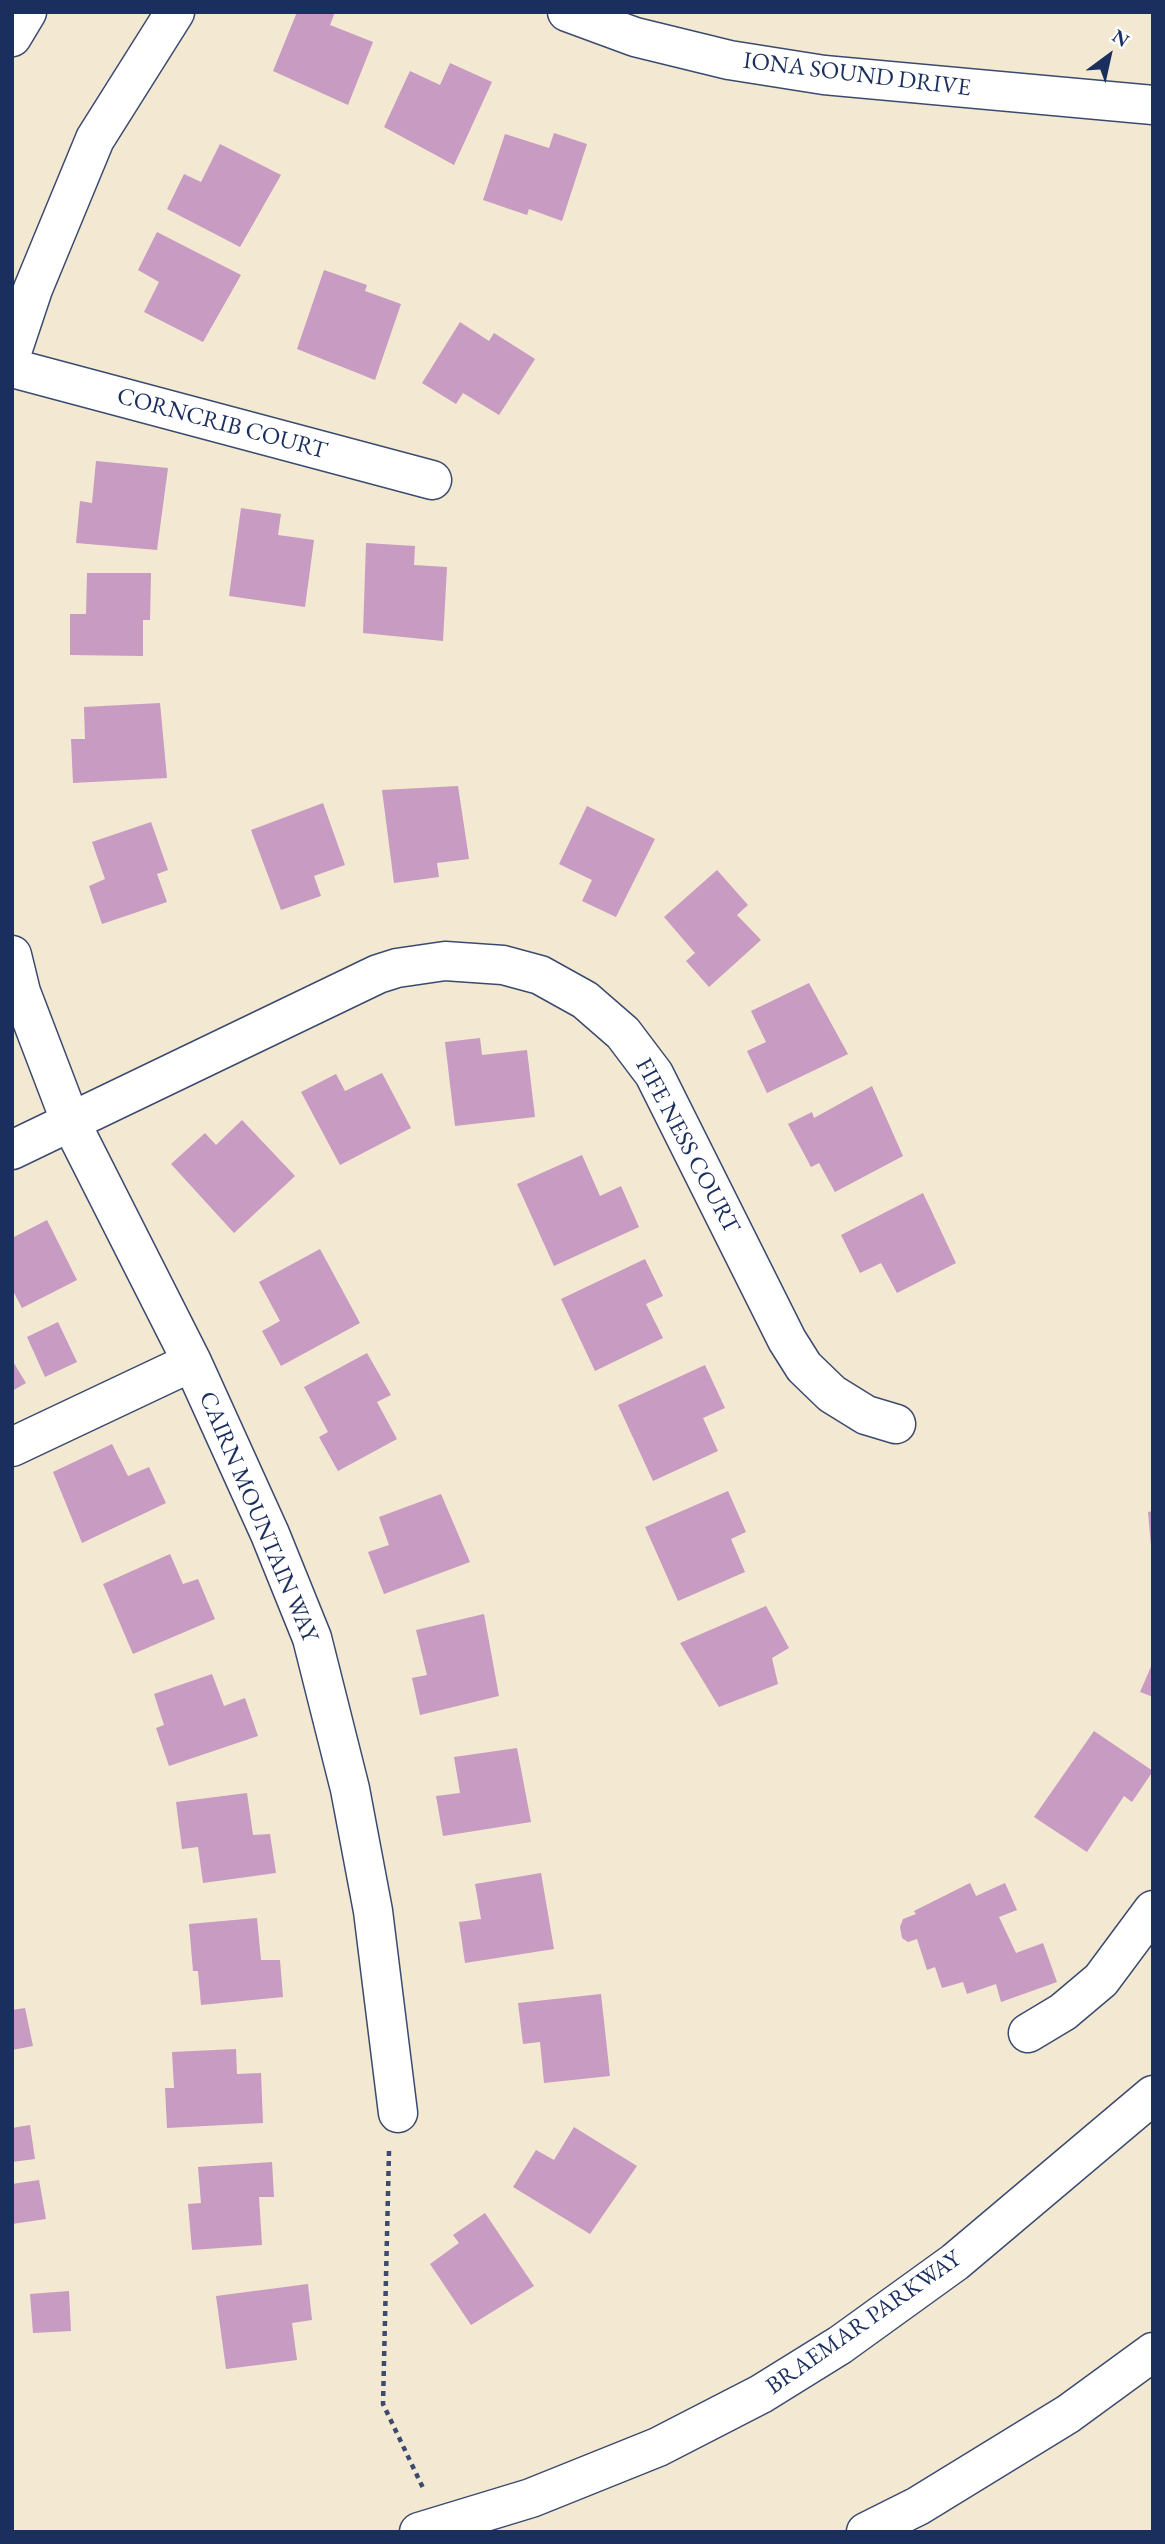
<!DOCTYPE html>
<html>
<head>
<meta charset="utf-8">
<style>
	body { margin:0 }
	#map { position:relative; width:1165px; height:2544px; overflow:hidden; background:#f3e8d1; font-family:"EB Garamond",serif }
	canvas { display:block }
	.frame { position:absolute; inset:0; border:14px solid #1b2f5e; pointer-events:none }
	.north { position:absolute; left:1074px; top:21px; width:70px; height:70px; -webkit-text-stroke:5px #fff; paint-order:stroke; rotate:33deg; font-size:19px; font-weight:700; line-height:28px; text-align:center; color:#1b2f5e }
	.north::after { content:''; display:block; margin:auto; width:24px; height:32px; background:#1b2f5e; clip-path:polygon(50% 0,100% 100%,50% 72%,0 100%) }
</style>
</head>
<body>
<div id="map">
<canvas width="1165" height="2544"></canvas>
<div class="frame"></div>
<div class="north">N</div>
</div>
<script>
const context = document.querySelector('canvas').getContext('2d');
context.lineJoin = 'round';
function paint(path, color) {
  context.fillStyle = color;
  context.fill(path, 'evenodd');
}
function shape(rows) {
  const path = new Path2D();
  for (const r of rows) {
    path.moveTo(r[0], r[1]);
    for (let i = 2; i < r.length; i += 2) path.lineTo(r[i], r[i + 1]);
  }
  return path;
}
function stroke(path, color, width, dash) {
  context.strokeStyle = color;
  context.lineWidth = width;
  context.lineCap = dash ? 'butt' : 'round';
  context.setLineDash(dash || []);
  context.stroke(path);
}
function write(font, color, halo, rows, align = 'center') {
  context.font = font + ' "EB Garamond",serif';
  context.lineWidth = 6;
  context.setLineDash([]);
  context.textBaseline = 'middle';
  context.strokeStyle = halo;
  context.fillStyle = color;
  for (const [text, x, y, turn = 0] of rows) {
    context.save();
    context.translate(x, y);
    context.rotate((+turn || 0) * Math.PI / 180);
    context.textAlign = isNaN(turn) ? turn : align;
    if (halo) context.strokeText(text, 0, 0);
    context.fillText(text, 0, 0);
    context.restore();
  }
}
const building = shape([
	[297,12,335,12,330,25,373,42,348,105,273,71],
	[450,63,492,82,454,165,384,127,410,71,440,85],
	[554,133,587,144,562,221,529,209,527,215,483,200,505,134,549,148],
	[220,144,281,175,240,247,167,209,184,174,201,182],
	[157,232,241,275,203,342,144,312,159,282,138,270],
	[324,270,367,285,365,291,401,304,375,380,297,349],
	[460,322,489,341,494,333,535,359,499,415,463,393,456,404,422,383],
	[96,461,168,468,157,550,76,543,80,501,92,503],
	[241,508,281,514,278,535,314,540,305,607,229,596],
	[366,543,415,546,414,565,447,567,443,641,363,633],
	[87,573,151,573,150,620,143,620,143,656,70,655,70,614,86,614],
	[160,703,167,778,73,783,71,739,85,739,84,707],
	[458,786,469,859,437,863,439,877,394,883,382,790],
	[323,803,345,865,314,876,321,896,281,910,251,830],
	[587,806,655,839,616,917,582,901,592,880,559,864],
	[151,822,168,870,157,874,167,902,102,924,89,886,105,879,92,842],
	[717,870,748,905,737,915,761,940,709,987,686,961,695,953,664,917],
	[809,983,848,1054,767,1093,747,1051,766,1042,751,1011],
	[480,1038,482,1055,527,1050,535,1117,455,1126,445,1042],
	[382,1073,411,1128,340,1165,301,1092,336,1074,345,1091],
	[872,1086,903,1156,835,1192,819,1163,811,1167,788,1124,812,1112,814,1118],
	[242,1120,295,1176,234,1233,171,1164,205,1133,216,1145],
	[582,1155,600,1196,621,1186,639,1227,554,1266,517,1184],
	[923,1193,956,1263,897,1293,881,1263,860,1273,841,1235],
	[47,1220,77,1280,22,1308,12,1289,12,1238],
	[320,1249,360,1323,281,1366,262,1331,280,1321,259,1282],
	[645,1259,663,1296,646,1304,663,1338,595,1371,561,1299],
	[58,1322,77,1362,45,1377,27,1337],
	[367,1353,391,1395,377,1402,397,1439,338,1471,319,1437,328,1432,304,1387],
	[12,1360,26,1383,12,1391],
	[705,1365,725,1408,703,1418,718,1451,653,1481,618,1405],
	[112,1444,128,1476,149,1467,166,1503,82,1543,53,1472],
	[728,1491,746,1532,731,1539,745,1572,678,1601,645,1527],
	[441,1494,470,1562,384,1594,368,1552,389,1545,379,1517],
	[1153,1511,1153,1546,1151,1546,1148,1512],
	[170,1554,183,1584,198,1579,215,1619,133,1654,103,1584],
	[766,1606,789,1648,772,1658,778,1684,719,1707,680,1643],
	[484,1614,499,1696,420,1715,412,1678,427,1675,416,1630],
	[1153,1662,1153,1697,1140,1692],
	[212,1674,224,1706,245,1698,258,1736,169,1766,156,1728,164,1725,154,1694],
	[1094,1731,1153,1771,1132,1802,1124,1796,1087,1852,1034,1817],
	[517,1748,531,1822,443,1836,436,1796,460,1793,454,1757],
	[247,1793,253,1835,270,1834,276,1873,203,1883,198,1847,182,1849,176,1802],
	[541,1873,554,1949,465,1963,459,1922,481,1919,475,1884],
	[970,1883,976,1896,1005,1883,1017,1910,999,1917,1016,1953,1043,1943,1057,1982,1001,2002,996,1984,967,1994,963,1982,942,1988,935,1967,927,1970,917,1939,908,1942,902,1938,900,1927,903,1919,916,1914,914,1911],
	[257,1918,261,1960,280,1960,283,1997,201,2005,198,1971,193,1971,189,1924],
	[601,1994,610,2076,544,2083,540,2042,523,2044,518,2003],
	[25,2008,33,2046,12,2050,12,2010],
	[236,2049,237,2074,261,2073,263,2123,167,2128,165,2088,174,2088,172,2052],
	[30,2125,35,2159,12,2162,12,2128],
	[574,2127,637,2166,590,2234,513,2187,536,2150,554,2160],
	[272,2162,274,2197,259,2197,262,2245,192,2250,188,2204,201,2203,198,2167],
	[39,2180,46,2219,12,2224,12,2184],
	[485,2213,534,2286,471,2325,430,2264,459,2243,453,2235],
	[308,2284,312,2320,292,2323,297,2360,226,2369,216,2296],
	[69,2291,71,2331,33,2333,30,2294]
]);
const path = shape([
	[389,2151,383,2404,424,2490]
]);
const minor = shape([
	[567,12,635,37,729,60,824,75,1153,105],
	[12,37,27,12],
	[12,352,33,289,95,139,175,12],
	[12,368,432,480],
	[12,955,21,992,71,1123,192,1362,270,1534,312,1638,350,1789,373,1911,398,2113],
	[12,1150,378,974,397,968,445,961,503,965,540,975,585,1000,623,1033,654,1074,787,1340,804,1367,832,1394,866,1415,896,1424],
	[12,1447,192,1362],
	[1028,2033,1063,2012,1101,1980,1153,1910],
	[419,2532,531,2498,658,2447,761,2394,840,2345,955,2262,1153,2095],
	[866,2532,918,2506,1068,2414,1153,2352]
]);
const streetNames = [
	["IONA SOUND DRIVE",857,75,7],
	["CORNCRIB COURT",222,424,15],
	["FIFE NESS COURT",687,1146,62],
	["CAIRN MOUNTAIN WAY",258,1517,67],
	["BRAEMAR PARKWAY",864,2323,-35]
];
paint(building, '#c79bc2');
stroke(minor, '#3b4b6f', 41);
stroke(path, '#3b4b6f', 4.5, [5, 5]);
stroke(minor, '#fff', 38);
write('24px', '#1b2f5e', '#fff', streetNames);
</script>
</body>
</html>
